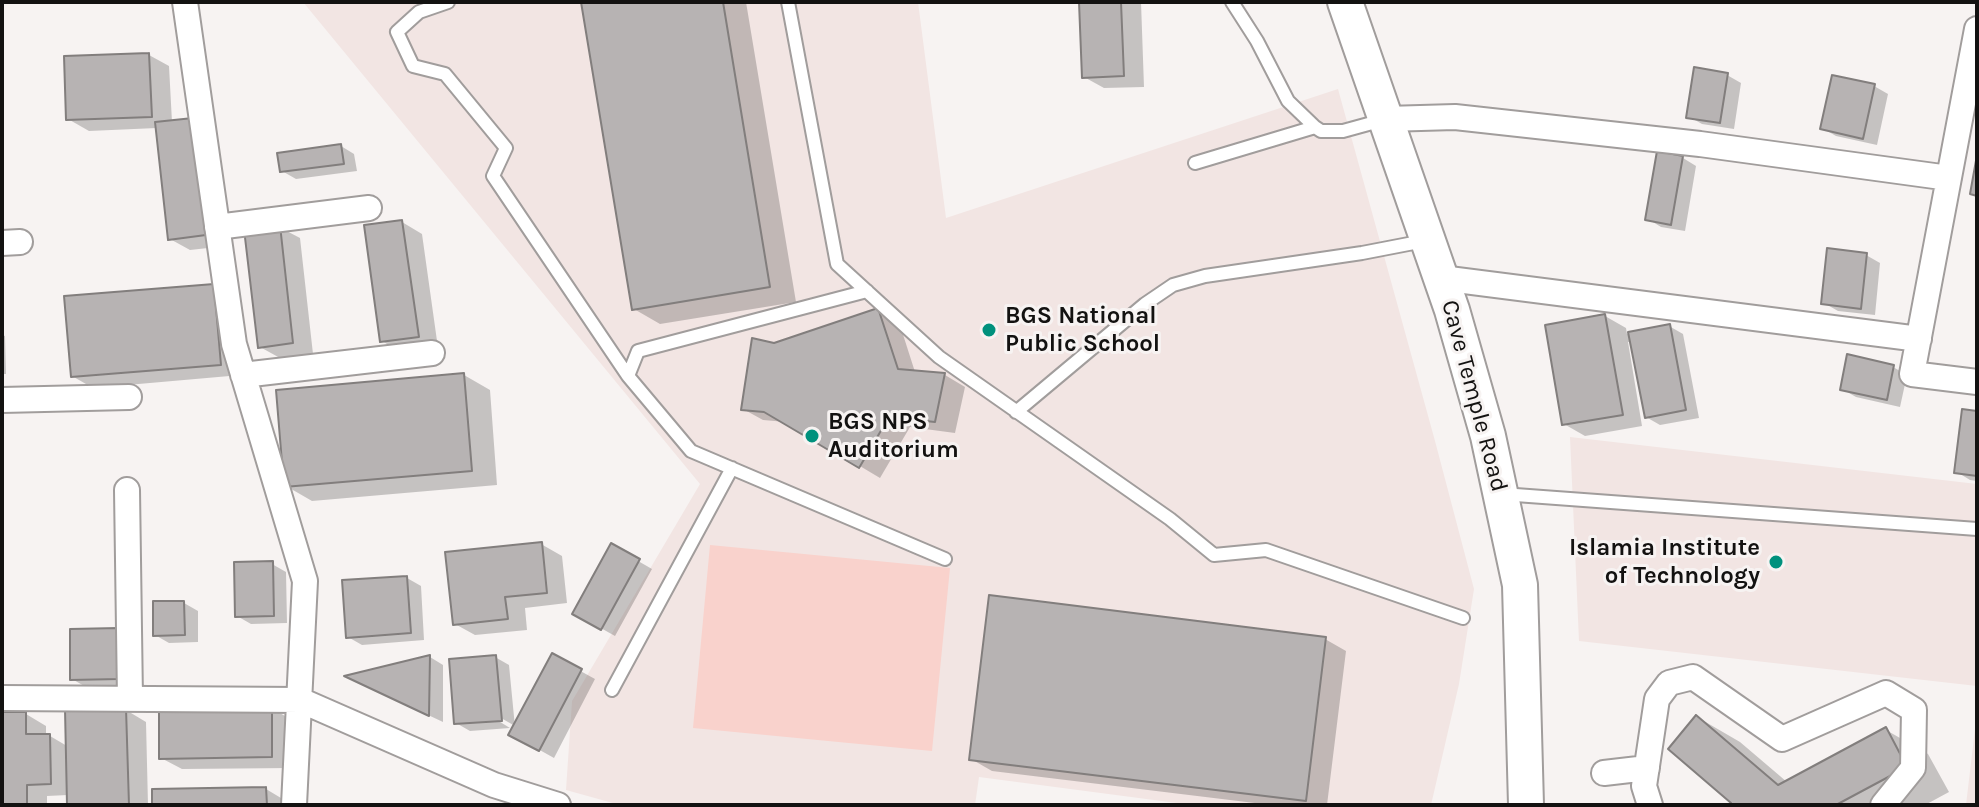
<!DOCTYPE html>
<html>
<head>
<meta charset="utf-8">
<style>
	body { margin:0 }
	#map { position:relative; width:1979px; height:807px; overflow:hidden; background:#f7f3f2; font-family:Karla,sans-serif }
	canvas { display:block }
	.frame { position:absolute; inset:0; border:4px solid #131211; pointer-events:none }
</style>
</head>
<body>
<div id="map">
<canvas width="1979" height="807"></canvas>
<div class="frame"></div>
</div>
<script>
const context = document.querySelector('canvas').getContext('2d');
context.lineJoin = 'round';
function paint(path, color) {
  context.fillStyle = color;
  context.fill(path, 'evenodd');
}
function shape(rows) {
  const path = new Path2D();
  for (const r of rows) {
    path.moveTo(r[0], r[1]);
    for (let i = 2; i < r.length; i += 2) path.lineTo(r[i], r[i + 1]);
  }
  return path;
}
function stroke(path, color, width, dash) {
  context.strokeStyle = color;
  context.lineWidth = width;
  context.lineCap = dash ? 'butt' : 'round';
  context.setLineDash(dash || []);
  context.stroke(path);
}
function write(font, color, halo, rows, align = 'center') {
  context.font = font + ' Karla,sans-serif';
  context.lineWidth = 6;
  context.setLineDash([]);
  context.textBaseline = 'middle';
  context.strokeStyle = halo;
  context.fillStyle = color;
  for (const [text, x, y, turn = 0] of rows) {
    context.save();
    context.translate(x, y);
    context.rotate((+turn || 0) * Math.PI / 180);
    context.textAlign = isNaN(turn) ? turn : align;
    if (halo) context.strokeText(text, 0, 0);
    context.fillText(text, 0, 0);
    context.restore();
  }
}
const built = shape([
	[303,2,918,2,946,218,1338,89,1435,441,1474,589,1459,684,1431,805,1192,805,979,777,975,805,620,805,566,790,572,701,700,484],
	[1570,437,1977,484,1977,686,1579,641],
	[1977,712,1977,805,1966,805]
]);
const green = shape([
	[710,545,950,568,932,751,693,728]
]);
const shadow = shape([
	[584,2,746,2,796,302,660,324,634,309],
	[1081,2,1141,2,1144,87,1104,88,1084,77],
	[149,55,169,66,172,122,226,246,190,250,170,239,157,128,89,131,68,119],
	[1727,75,1741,83,1734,129,1702,124,1688,116],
	[1874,86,1888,94,1877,145,1836,136,1822,128],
	[341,146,354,154,357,171,296,179,282,171],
	[1683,158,1696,166,1685,231,1661,227,1648,219],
	[402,222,422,234,438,348,402,353,382,341],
	[279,227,300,238,313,354,280,358,260,347],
	[1866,255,1880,263,1875,315,1838,311,1824,303],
	[214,286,241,375,93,388,72,376],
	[878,310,899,322,915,372,945,375,965,387,955,433,910,427,880,478,786,422,763,420,743,409,774,345],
	[1605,316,1626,328,1627,334,1669,326,1683,334,1699,418,1660,425,1646,417,1632,342,1628,342,1642,426,1585,436,1564,424],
	[2,335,5,336,6,374,2,374],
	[1893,367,1907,375,1900,407,1856,397,1842,389],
	[464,375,490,390,497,485,312,501,286,486],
	[1977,413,1977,481,1970,480,1957,472],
	[541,544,562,556,567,603,525,608,527,630,475,635,455,624],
	[612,546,652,569,615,636,574,613],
	[272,564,286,572,287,623,251,624,237,616],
	[407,578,421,586,424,640,362,645,348,637],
	[184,603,198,611,198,642,169,643,155,635],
	[72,631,133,686,86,687,72,679],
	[1325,639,1346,651,1327,805,1271,805,992,771,971,759],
	[553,656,595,679,554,758,511,734,515,730,515,726,494,714,492,717,510,728,470,731,456,723,451,661,495,657,509,665,515,727],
	[430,657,443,665,443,722,360,683],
	[271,708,292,720,292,768,182,769,161,758],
	[126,710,146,722,148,805,69,805,68,795,47,796,47,805,2,805,2,714,26,714,46,726,46,736,50,736,67,746],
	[1697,717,1740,742,1787,782,1886,730,1928,754,1949,792,1925,805,1733,805],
	[266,789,286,801,287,805,154,805]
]);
const building = shape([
	[581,2,723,2,770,287,632,310,581,2],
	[1079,2,1121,2,1124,76,1082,78,1079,2],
	[149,53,152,117,66,120,64,56,149,53],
	[1694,67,1728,73,1720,123,1686,118,1694,67],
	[1832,75,1875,84,1863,139,1820,129,1832,75],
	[193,118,206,235,168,240,155,122,193,118],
	[341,144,344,164,280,172,277,153,341,144],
	[1657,151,1683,156,1671,225,1645,220,1657,151],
	[1977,155,1977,196,1970,194,1977,155],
	[402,220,419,337,380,342,364,225,402,220],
	[280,225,293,343,258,348,244,229,280,225],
	[1827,248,1867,253,1861,309,1821,304,1827,248],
	[214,284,221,365,71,377,64,296,214,284],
	[878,308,898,369,945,373,935,422,889,417,859,468,764,412,741,410,752,338,774,343,878,308],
	[1605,314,1623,415,1562,425,1545,325,1605,314],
	[1670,324,1686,410,1645,418,1628,332,1670,324],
	[1847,354,1894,365,1887,400,1840,390,1847,354],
	[464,373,472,471,284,487,276,390,464,373],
	[1962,409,1977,411,1977,476,1954,473,1962,409],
	[542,542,547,593,505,597,508,619,453,625,445,552,542,542],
	[611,543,640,559,601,630,572,614,611,543],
	[273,561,274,616,235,617,234,562,273,561],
	[407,576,411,633,346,638,342,580,407,576],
	[989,595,1326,637,1306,801,969,760,989,595],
	[153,601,184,601,185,635,153,636,153,601],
	[119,628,120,679,70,680,70,629,119,628],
	[552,653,582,669,539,751,508,735,552,653],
	[430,655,429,716,344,676,430,655],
	[496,655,502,721,454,724,449,659,496,655],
	[272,706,272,757,159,759,159,708,272,706],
	[126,708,129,805,67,805,65,709,126,708],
	[2,712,26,712,26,734,50,734,51,784,27,785,27,805,2,805,2,712],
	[1696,715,1778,785,1886,727,1907,767,1836,805,1731,805,1731,803,1668,749,1696,715],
	[266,787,267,805,152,805,152,789,266,787]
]);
const lane = shape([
	[448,2,419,12,397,32,413,66,445,74,506,148,493,176,628,376],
	[788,2,837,264,939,357,1170,519,1214,555,1266,550,1463,618],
	[1232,2,1257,41,1288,101,1315,127,1321,131,1343,131,1383,120],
	[1195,163,1315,127],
	[867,291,638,351,628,376,691,451,945,559],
	[1016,412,1145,304,1173,285,1205,276,1362,253,1424,241],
	[1502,494,1977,529],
	[612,690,732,468]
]);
const street = shape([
	[185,2,234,344,305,581,294,805],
	[1977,29,1912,374,1977,382],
	[1386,119,1455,117,1700,144,1949,178],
	[217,227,369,208],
	[2,243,20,242],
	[1441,278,1919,339],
	[243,375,432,353],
	[2,400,129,397],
	[127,490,130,699],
	[2,698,300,700,494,785,558,805],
	[1604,773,1647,768],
	[1650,805,1644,786,1657,699,1669,683,1693,677,1782,739,1886,693,1914,710,1913,768,1883,805]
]);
const secondary = shape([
	[1345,2,1452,310,1488,436,1520,585,1526,805]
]);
const markers = [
	[989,330,8,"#00917d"],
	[812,436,8,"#00917d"],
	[1776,562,8,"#00917d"]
];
const poiNames = [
	["BGS National",1005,316],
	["Public School",1005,344],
	["BGS NPS",828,422],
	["Auditorium",828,450],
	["Islamia Institute",1760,548,"right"],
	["of Technology",1760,576,"right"]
];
const streetNames = [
	["Cave Temple Road",1474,396,75]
];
paint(built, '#f2e5e3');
paint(green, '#f9d2cc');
paint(shadow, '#0003');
paint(building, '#b7b3b3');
stroke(building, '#827e7d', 2);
stroke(lane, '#a19d9c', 16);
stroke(street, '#a19d9c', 28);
stroke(secondary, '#a19d9c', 38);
stroke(lane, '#fff', 12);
stroke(street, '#fff', 24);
stroke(secondary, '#fff', 34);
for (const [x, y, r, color] of markers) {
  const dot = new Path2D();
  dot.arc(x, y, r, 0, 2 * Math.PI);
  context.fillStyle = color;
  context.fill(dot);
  stroke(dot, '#f7f3f2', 3);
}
write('bold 24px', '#131211', '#f7f3f2', poiNames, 'left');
write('24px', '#131211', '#f7f3f2', streetNames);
</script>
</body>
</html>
